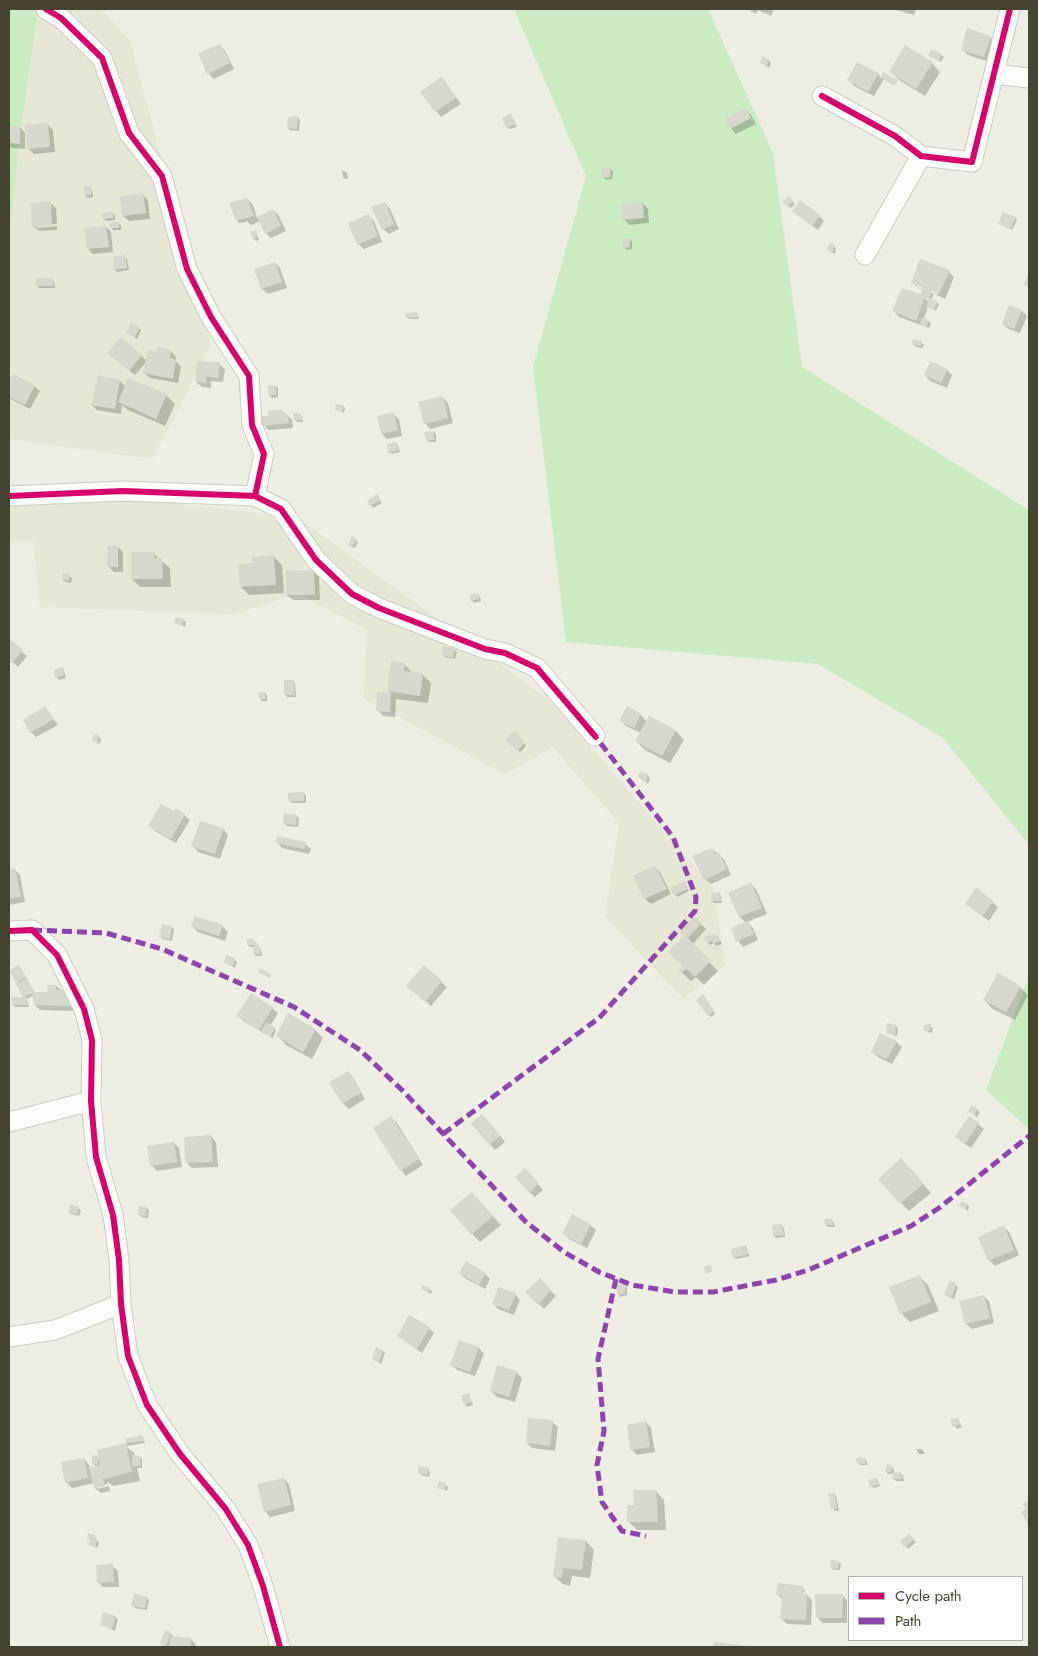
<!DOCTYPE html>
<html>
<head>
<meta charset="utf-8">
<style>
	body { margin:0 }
	#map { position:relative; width:1038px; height:1656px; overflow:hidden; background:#eeeee5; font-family:Jost,sans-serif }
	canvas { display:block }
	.frame { position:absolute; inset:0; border:10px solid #444431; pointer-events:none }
	.legend { position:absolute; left:848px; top:1576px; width:175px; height:65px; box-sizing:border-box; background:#fff; border:1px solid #b4b4ad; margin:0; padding:6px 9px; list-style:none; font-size:15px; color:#444431 }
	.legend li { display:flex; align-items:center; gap:10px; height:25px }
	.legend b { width:25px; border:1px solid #b4b4ad }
</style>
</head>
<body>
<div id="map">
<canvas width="1038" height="1656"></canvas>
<div class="frame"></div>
<ul class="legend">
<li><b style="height:6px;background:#d6006c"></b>Cycle path</li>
<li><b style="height:6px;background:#8e44ad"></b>Path</li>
</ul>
</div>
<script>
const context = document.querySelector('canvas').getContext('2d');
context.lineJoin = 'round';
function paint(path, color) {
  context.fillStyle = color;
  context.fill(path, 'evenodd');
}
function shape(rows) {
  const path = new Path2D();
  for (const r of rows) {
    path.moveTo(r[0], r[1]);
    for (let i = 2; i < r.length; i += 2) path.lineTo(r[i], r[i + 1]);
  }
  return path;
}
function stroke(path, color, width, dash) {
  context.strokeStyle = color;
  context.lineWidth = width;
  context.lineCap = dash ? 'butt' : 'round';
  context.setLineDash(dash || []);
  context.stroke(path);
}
const residential = shape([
	[9,9,101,9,130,41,211,345,152,459,9,439],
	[9,483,298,518,551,701,714,888,725,965,683,999,605,916,619,823,553,747,505,774,363,698,367,630,298,593,234,614,40,607,33,541,9,541]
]);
const green = shape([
	[9,9,38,9,18,149,9,241],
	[514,9,708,9,773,153,802,367,1029,510,1029,845,943,738,818,664,566,642,533,367,586,176],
	[1029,976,1029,1129,986,1090]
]);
const shadow = shape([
	[747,9,774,9,771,16,758,10,756,14],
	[893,9,916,9,914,15],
	[990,37,996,42,989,62,968,55,963,50],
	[220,45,225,51,234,69,214,79,208,73,199,54],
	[941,55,944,57,941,62,929,56],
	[768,60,771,63,769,68,762,63],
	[932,63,940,72,925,96,899,80,891,72],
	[878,74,881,78,884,74,896,81,894,85,884,79,874,96,854,86,849,80],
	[442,78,461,104,441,117,436,111],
	[746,110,751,115,756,124,736,134,731,128],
	[511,115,517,127,509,129,507,127],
	[289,118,298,118,300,120,299,131,290,130,288,128],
	[47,124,53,130,55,152,34,154,28,148],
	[9,127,20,127,25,133,25,149,12,148,9,145],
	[611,169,613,172,612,179,606,180,603,177],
	[342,171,344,171,347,173,348,179,345,179,343,177],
	[90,188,92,191,93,197,87,198,85,195],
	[142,194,148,200,150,219,129,221,123,216],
	[789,198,795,204,791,208,786,205],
	[247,199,253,205,257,218,273,210,279,216,286,231,271,238,266,233,261,221,251,225,246,220,246,222,239,223,237,220],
	[50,203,56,208,57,224,37,225,37,228,57,226,57,230,39,231,33,226],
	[385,203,390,209,399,229,389,234,383,229],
	[643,203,648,209,649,223,629,225,624,219],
	[112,213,115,215,115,220,106,221,104,218],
	[369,216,374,221,382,242,364,249,358,244],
	[799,216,819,216,824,221,818,230],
	[1015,218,1017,220,1012,230,1000,224],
	[118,223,121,225,121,230,113,230,111,227],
	[106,227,111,232,113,252,93,254,88,249],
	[256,232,259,240,256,241,254,239],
	[630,239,632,242,632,249,627,250,624,247],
	[834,246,836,248,835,254,828,250],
	[124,256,127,259,129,270,117,272,115,270],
	[275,263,280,268,287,288,268,294,262,289,256,270],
	[949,272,954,277,945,299,934,294,931,300,939,304,936,311,928,307,924,319,931,323,929,328,899,317,894,311,921,296,923,290,918,288,912,282],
	[917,284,938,292,937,295,917,287],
	[923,296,930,299,929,302],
	[52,279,54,282,55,288,39,288,37,285],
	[1022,311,1027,316,1020,333,1009,329,1003,324],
	[417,313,419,319,410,319,407,317],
	[139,328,141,330,137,339,127,332],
	[922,343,924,345,923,348,916,347,914,345],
	[171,351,176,357,176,361,181,367,178,383,150,378,144,373,147,361,135,375,114,358,142,356,147,361,158,354],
	[219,364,225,369,223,382,211,381,211,388,202,387,196,382],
	[947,370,952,375,947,388,930,381,925,375],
	[14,375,34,386,40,391,30,409,9,398,9,385],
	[120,381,126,387,166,395,175,404,165,426,128,410,122,405,121,414,97,410,92,405],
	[276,386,278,388,278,397,272,398,269,395],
	[442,397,448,403,453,423,430,429,425,423],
	[343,406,345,408,344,413,336,409],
	[281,410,292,420,293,428,269,430,264,425,269,417],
	[300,414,302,417,303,422,297,422,295,420],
	[393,414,399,419,402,436,387,439,382,434],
	[434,432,436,434,436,442,430,442,427,440],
	[396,443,398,446,400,452,392,454,389,452],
	[379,498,382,503,373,508,371,505],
	[356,540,358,542,355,548,352,547,349,544],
	[117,546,123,552,123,572,114,572,109,567],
	[154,554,170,568,171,587,140,587,132,579],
	[273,556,282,565,284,593,249,595,241,587,253,564],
	[314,572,319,577,320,600,293,600,287,595],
	[69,575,72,578,71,583,66,582,63,580],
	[478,595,480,597,481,601,474,603,472,600],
	[184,620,186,622,185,627,176,622],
	[412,626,421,631,419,635,410,630],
	[10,641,27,656,18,667,9,659,9,643],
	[454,650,457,652,455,659,445,657,443,655],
	[404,664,413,673,422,674,431,683,428,703,396,699,395,717,383,716,378,710,378,693,391,693,388,691],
	[62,668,64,671,66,678,59,680,57,677],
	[293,681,295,683,296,697,287,697,285,695],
	[265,693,267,695,267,701,262,701,260,699],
	[45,708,58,725,36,737,31,732],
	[641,715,647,722,650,717,676,731,684,740,670,763,645,750,636,741,641,733,626,726,621,721],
	[515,733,526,746,520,752,507,739],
	[98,736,101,739,100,744,94,741],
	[647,775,650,778,648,784,642,779],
	[304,793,306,796,306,803,292,803,289,800],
	[174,813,184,815,190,820,176,843,155,831,150,826],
	[296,816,299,818,298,827,287,826,284,823],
	[223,829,228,835,220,859,198,852,193,846],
	[277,842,305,844,311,849,309,854,282,848],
	[712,849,724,859,731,875,711,884,705,879],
	[655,867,660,872,671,894,651,904,645,899,634,876],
	[9,870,15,870,20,875,25,902,9,905],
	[685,883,689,891,677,897,672,888],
	[751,884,756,889,767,914,747,922,753,928,758,940,743,947,738,941,746,923,740,917,729,893],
	[719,893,721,896,722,903,715,903,712,901],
	[992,902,998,907,989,921,966,904],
	[694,918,706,929,692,945,718,971,704,985,696,977,691,981,680,971,685,966,685,936],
	[192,926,222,926,228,932,225,941,198,932],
	[171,927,174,929,172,941,163,939,161,937],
	[717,935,722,944,716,946,714,943,710,945,708,943,712,937],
	[256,943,261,950,262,956,256,956,254,954,255,947,250,947,248,945],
	[234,959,237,962,235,968,225,962],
	[19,966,35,993,48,994,56,986,69,996,76,1011,40,1010,34,1004,34,995,27,999,29,1007,15,1007,13,1004,25,998,19,984,10,971],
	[424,967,447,987,431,1006,414,991],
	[1020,987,1028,995,1015,1020,993,1009,984,1000],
	[705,998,715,1014,711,1017,709,1015],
	[272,1008,278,1013,270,1026,276,1030,273,1038,243,1021,237,1015],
	[896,1026,898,1029,897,1036,890,1034,887,1032],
	[930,1026,933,1028,932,1033,928,1032,925,1030],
	[315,1030,323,1038,312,1059,286,1045,278,1036],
	[896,1042,902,1047,892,1064,878,1057,873,1052],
	[348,1072,353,1078,365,1099,349,1109,343,1103,331,1082],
	[972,1106,980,1112,977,1117,969,1111],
	[391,1118,397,1123,423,1165,406,1176,401,1170],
	[970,1118,984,1129,971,1148,962,1142],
	[488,1121,505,1142,495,1150,490,1144],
	[211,1136,216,1142,218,1167,192,1168,186,1162],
	[174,1143,179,1148,182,1167,157,1171,151,1165],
	[910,1168,931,1193,909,1211,901,1203],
	[530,1175,543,1190,535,1197,529,1192],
	[480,1202,501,1225,480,1242,472,1234],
	[967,1204,969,1206,968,1211,960,1206],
	[78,1208,81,1210,79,1216,71,1214,69,1212],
	[147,1208,149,1210,148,1218,142,1217,139,1215],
	[832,1220,834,1223,835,1227,828,1227,826,1225],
	[590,1225,596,1230,587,1248,569,1239,564,1234],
	[782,1226,784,1228,785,1237,776,1238,774,1236],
	[1004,1227,1009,1232,1019,1255,995,1266,989,1260],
	[746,1246,750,1256,736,1259,734,1257],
	[460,1273,485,1274,490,1279,485,1289,466,1279],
	[919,1276,928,1285,939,1311,910,1322,901,1313],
	[539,1280,556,1296,544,1309,527,1292],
	[950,1282,958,1287,954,1299,945,1295],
	[625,1285,627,1288,627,1295,620,1297,618,1294],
	[422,1289,429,1289,432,1291,431,1294],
	[515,1294,520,1300,514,1315,498,1309,493,1303],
	[983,1296,989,1301,994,1323,972,1329,966,1324],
	[429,1328,434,1333,422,1353,398,1336],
	[459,1342,479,1348,484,1354,475,1376,457,1370,452,1365],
	[383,1351,385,1353,381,1364,373,1359],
	[516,1372,522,1378,515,1402,497,1397,491,1391],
	[468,1394,473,1405,467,1407,465,1404],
	[957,1419,962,1427,957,1429,952,1421],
	[552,1422,558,1427,555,1451,532,1448,527,1443],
	[646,1422,651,1428,655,1452,637,1455,631,1449],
	[142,1436,145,1443,126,1446,134,1453,135,1456,140,1457,142,1459,142,1468,137,1468,140,1481,113,1486,107,1481,108,1484,97,1486,97,1489,109,1486,110,1491,101,1493,95,1488,94,1483,72,1488,66,1482,84,1459,89,1465,90,1469,97,1467,93,1464,97,1457,101,1461,98,1451,127,1444,127,1440],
	[916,1449,922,1449,925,1454,919,1454],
	[865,1459,867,1462,867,1465,860,1465,858,1462],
	[888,1465,894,1469,893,1474,901,1473,903,1476,904,1481,896,1481,894,1479,894,1474,888,1474,886,1471],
	[428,1469,430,1472,429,1477,421,1475,419,1473],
	[284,1479,289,1484,295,1511,270,1517,265,1511],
	[877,1479,880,1486,874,1488,871,1486],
	[445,1484,448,1487,447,1491,439,1488],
	[656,1491,664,1500,666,1530,637,1530,628,1521,635,1506],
	[834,1494,836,1496,839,1511,835,1511,833,1509],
	[94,1536,99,1543,97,1548,90,1544,91,1541,88,1539],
	[909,1536,916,1542,908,1549,902,1541],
	[586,1541,594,1550,590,1578,572,1576,570,1586,563,1584,554,1576],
	[838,1562,841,1564,840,1570,834,1570,831,1567],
	[112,1566,118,1571,119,1587,103,1587,98,1582],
	[803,1587,805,1592,800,1592,807,1595,812,1600,811,1625,787,1624,781,1618,783,1600,778,1595],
	[842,1595,847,1600,847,1623,823,1623,818,1618],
	[147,1598,149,1600,147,1610,135,1608,133,1605],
	[115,1617,118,1619,115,1631,101,1624],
	[170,1633,173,1636,172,1638,191,1639,196,1645,196,1647,164,1646,162,1644]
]);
const building = shape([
	[967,28,991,36,984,57,961,50],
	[220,44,230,63,207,74,198,53],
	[905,45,933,62,916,89,889,72],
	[931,49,942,54,939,61,928,56],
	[762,56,769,59,767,66,760,63],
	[857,62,879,73,868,92,847,80],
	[883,72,898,80,895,85,881,77],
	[442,76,456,98,435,112,420,92],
	[746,108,751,118,730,129,725,118],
	[511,113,516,124,506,128,502,118],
	[298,116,297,129,287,128,288,117],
	[48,123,50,147,27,149,25,125],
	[9,126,20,126,20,144,9,143],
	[602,168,611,168,610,177,602,178],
	[84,186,91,187,91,195,84,196],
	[143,193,146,213,122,216,120,196],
	[789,196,793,201,788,207,782,202],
	[247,198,254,216,236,221,229,203],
	[800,200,820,215,812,226,792,211],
	[51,201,52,225,32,227,31,203],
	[385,202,394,224,382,230,371,207],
	[643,202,644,218,622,220,621,204],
	[273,209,281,226,265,234,257,217],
	[113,212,113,218,103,219,102,213],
	[1003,212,1016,217,1010,229,998,224],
	[369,214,378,236,357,245,348,223],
	[109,222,119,222,119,228,110,228],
	[106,226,109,247,87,249,84,228],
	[256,230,257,238,253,239,250,232],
	[630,238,630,247,623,248,623,239],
	[829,244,835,244,833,252,827,250],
	[125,255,127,268,114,270,113,257],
	[920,259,950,270,939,294,932,291,929,298,925,296,916,321,892,311,902,288,920,294,923,288,911,283],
	[275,262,282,282,261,289,254,269],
	[1029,271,1029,287,1024,285],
	[36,278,53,278,53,286,35,286],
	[929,298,937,301,934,310,926,307],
	[1009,305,1022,310,1014,329,1002,324],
	[417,312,418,317,406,318,405,313],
	[922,317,929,320,926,327,920,325],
	[131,323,140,327,135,337,126,333],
	[121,337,142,355,129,371,107,353],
	[913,339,922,341,921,346,912,345],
	[158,347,171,350,170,358,176,360,173,379,143,373,148,350,157,352],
	[197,361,220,362,218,378,206,376,206,383,195,382],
	[930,361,948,369,941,383,924,375],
	[13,374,35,385,25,405,9,397,9,382],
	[98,375,120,380,115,409,91,405],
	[128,378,167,394,156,419,118,402],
	[268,385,276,385,276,395,268,396],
	[443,396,448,418,424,424,418,402],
	[336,404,344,405,342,412,335,410],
	[282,409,283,414,287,413,289,423,262,426,261,416,268,416,268,411],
	[394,412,398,430,381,434,377,416],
	[293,413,300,413,302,420,294,421],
	[434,431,434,440,426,440,424,432],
	[396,442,398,450,388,453,387,444],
	[377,494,381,500,370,506,367,501],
	[352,536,357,539,352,546,348,545],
	[118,545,118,567,107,567,107,546],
	[131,552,155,552,154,558,162,558,163,579,131,579],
	[274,555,276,585,240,587,238,564,252,563,252,557],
	[286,570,314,571,315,595,286,595],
	[63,573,70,574,69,581,62,580],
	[478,593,479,599,470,601,470,595],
	[176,617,184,619,182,626,174,623],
	[10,639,23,650,12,663,9,660],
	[443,646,455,648,453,658,441,655],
	[391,661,405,663,404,671,423,673,420,696,387,691],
	[63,667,64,675,55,678,54,670],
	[284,680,294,680,294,695,284,695],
	[258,692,265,692,266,699,259,699],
	[377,692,391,692,390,712,376,711],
	[45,706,54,719,30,733,23,720],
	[627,706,641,714,634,728,619,721],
	[649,716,676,730,662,756,635,741],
	[515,731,525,743,517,751,505,739],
	[93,735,99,735,98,742,92,742],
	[640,772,648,774,646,783,638,777],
	[304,792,304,801,288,801,288,793],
	[161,804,174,811,176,808,185,814,171,839,148,826],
	[284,813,297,815,296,825,283,824],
	[200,821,224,828,215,854,191,847],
	[277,836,306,842,304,849,275,843],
	[712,848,715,854,719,852,727,869,704,880,692,856],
	[655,865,667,889,644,899,633,876],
	[15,868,21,897,9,899,9,869],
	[685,881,688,889,674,895,670,888],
	[751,882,762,908,739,917,728,893],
	[976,887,993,901,983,916,965,904],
	[719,892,721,901,711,901,711,893],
	[195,916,223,925,219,936,191,927],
	[694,916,702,923,688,938,711,961,695,977,687,969,681,973,678,971,683,966,668,952,684,936,680,932],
	[748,921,754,934,736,942,731,928],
	[162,924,172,926,170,939,159,937],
	[710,934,711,936,717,934,720,941,713,944,712,941,707,943,704,937],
	[247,939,253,939,260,947,260,954,253,954,254,945,247,945],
	[226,955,235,958,233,966,224,963],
	[19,965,26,977,16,983,9,970],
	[424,965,442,981,425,1002,406,986],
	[260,968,272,975,269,978,258,972],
	[998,973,1021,986,1006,1012,983,1000],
	[27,978,34,992,47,992,48,985,56,985,56,990,65,991,64,995,72,995,71,1006,33,1005,33,993,25,997,27,997,27,1005,12,1005,11,997,23,997,16,984],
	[251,993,273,1007,259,1030,236,1016],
	[703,994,714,1011,708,1016,696,1000],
	[288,1013,316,1029,303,1052,276,1036],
	[266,1022,275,1027,270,1037,261,1032],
	[887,1023,896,1025,895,1035,886,1033],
	[931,1024,930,1031,924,1031,924,1025],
	[880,1033,897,1041,887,1059,871,1052],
	[348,1071,361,1093,342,1104,329,1082],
	[972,1105,978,1109,974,1115,968,1111],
	[482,1114,500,1136,489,1145,471,1123],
	[391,1116,419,1159,400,1171,373,1128],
	[969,1116,979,1123,965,1144,955,1137],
	[211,1135,213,1162,185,1163,184,1137],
	[174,1142,177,1162,150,1166,147,1146],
	[901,1158,923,1184,900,1204,878,1179],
	[525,1168,539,1183,529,1193,515,1177],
	[472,1192,493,1216,471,1235,450,1210],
	[961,1201,967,1203,966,1209,959,1206],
	[70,1204,79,1207,77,1214,68,1212],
	[139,1206,147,1207,146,1216,138,1215],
	[572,1214,591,1224,581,1244,562,1234],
	[824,1219,832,1219,833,1225,825,1225],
	[782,1224,784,1235,773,1236,772,1225],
	[1004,1225,1014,1250,988,1261,978,1237],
	[746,1245,749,1254,733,1258,731,1249],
	[466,1261,486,1273,479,1285,459,1273],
	[711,1265,712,1272,705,1273,704,1266],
	[920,1275,931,1302,900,1314,889,1287],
	[540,1278,551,1290,538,1305,525,1292],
	[950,1281,956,1283,952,1297,944,1295],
	[617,1284,625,1284,625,1293,617,1295],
	[422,1285,430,1288,428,1292,421,1289],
	[498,1287,516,1293,509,1310,492,1304],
	[984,1295,990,1318,965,1324,959,1301],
	[409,1315,430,1327,417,1349,397,1336],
	[459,1340,479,1347,470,1372,450,1365],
	[376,1347,383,1350,379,1362,372,1359],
	[497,1365,517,1371,509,1397,490,1391],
	[469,1393,471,1402,464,1405,461,1396],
	[958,1417,961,1424,953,1427,950,1420],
	[528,1418,553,1420,550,1446,526,1443],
	[646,1421,650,1447,630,1450,627,1425],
	[142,1435,144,1441,126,1443,125,1439],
	[126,1443,132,1472,103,1479,105,1486,94,1488,89,1468,100,1465,97,1450],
	[92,1455,98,1456,98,1465,92,1464],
	[132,1455,140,1456,140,1466,132,1466],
	[857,1457,865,1458,865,1464,856,1463],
	[84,1458,88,1478,65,1483,61,1462],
	[887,1464,892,1465,891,1472,885,1472],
	[418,1466,429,1468,427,1475,418,1473],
	[901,1472,902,1479,892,1479,893,1473],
	[284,1478,291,1505,264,1512,257,1484],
	[877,1478,879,1484,870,1487,868,1480],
	[439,1481,446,1483,445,1490,437,1488],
	[633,1490,656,1490,658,1522,627,1522,627,1505,634,1505],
	[834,1492,837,1509,831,1509,828,1494],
	[1029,1500,1029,1526,1021,1512,1026,1509,1023,1504],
	[88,1533,95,1535,94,1539,97,1540,95,1547,88,1545,90,1540,87,1539],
	[909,1534,914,1539,905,1548,900,1541],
	[558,1537,586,1540,582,1570,563,1568,562,1578,553,1576],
	[831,1560,839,1561,838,1569,830,1568],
	[113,1564,114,1582,97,1583,96,1565],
	[778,1583,803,1586,803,1593,807,1594,806,1620,780,1619,782,1596,776,1595],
	[134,1593,147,1597,145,1608,131,1606],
	[815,1594,843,1594,842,1618,816,1618],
	[103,1612,116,1616,112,1629,100,1625],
	[165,1630,171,1632,166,1646,160,1644],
	[170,1636,191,1638,191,1647,169,1647],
	[714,1642,748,1646,748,1647,713,1647]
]);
const minor = shape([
	[46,9,61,18,102,58,129,133,162,176,187,269,211,317,249,376,252,425,264,454,255,496],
	[994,74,1029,78],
	[822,96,895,136,921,156,972,162,1010,9],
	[865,255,921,156],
	[9,496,123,491,255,496,281,509,316,560,352,594,379,608,485,649,505,653,537,668,595,736],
	[9,931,32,930,57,955,84,1009,92,1040,91,1101,96,1157,113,1215,119,1260,121,1304,128,1356,147,1405,180,1454,225,1508,248,1545,263,1586,280,1647],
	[9,1122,91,1101],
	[9,1337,55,1330,121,1304]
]);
const quiet = shape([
	[32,930,106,933,162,949,294,1007,360,1050,403,1091,526,1222,564,1252,599,1272,632,1285,675,1292,713,1292,776,1280,808,1270,911,1226,939,1208,1029,1136],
	[443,1134,599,1018,695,911,696,897,673,837,595,736],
	[616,1279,598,1359,604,1431,597,1465,602,1502,622,1531,646,1536]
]);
const cycleway = shape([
	[46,9,61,18,102,58,129,133,162,176,187,269,211,317,249,376,252,425,264,454,255,496],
	[822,96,895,136,921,156,972,162,1010,9],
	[9,496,123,491,255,496,281,509,316,560,352,594,379,608,485,649,505,653,537,668,595,736],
	[9,931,32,930,57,955,84,1009,92,1040,91,1101,96,1157,113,1215,119,1260,121,1304,128,1356,147,1405,180,1454,225,1508,248,1545,263,1586,280,1647]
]);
paint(residential, '#e6e7d5');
paint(green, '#cbecc2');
paint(shadow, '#0003');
paint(building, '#d7d7cd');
stroke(minor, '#ccccc2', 21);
stroke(minor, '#fcfcfb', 19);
stroke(quiet, '#8e44ad', 5, [10, 5]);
stroke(cycleway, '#d6006c', 6);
</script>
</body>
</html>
